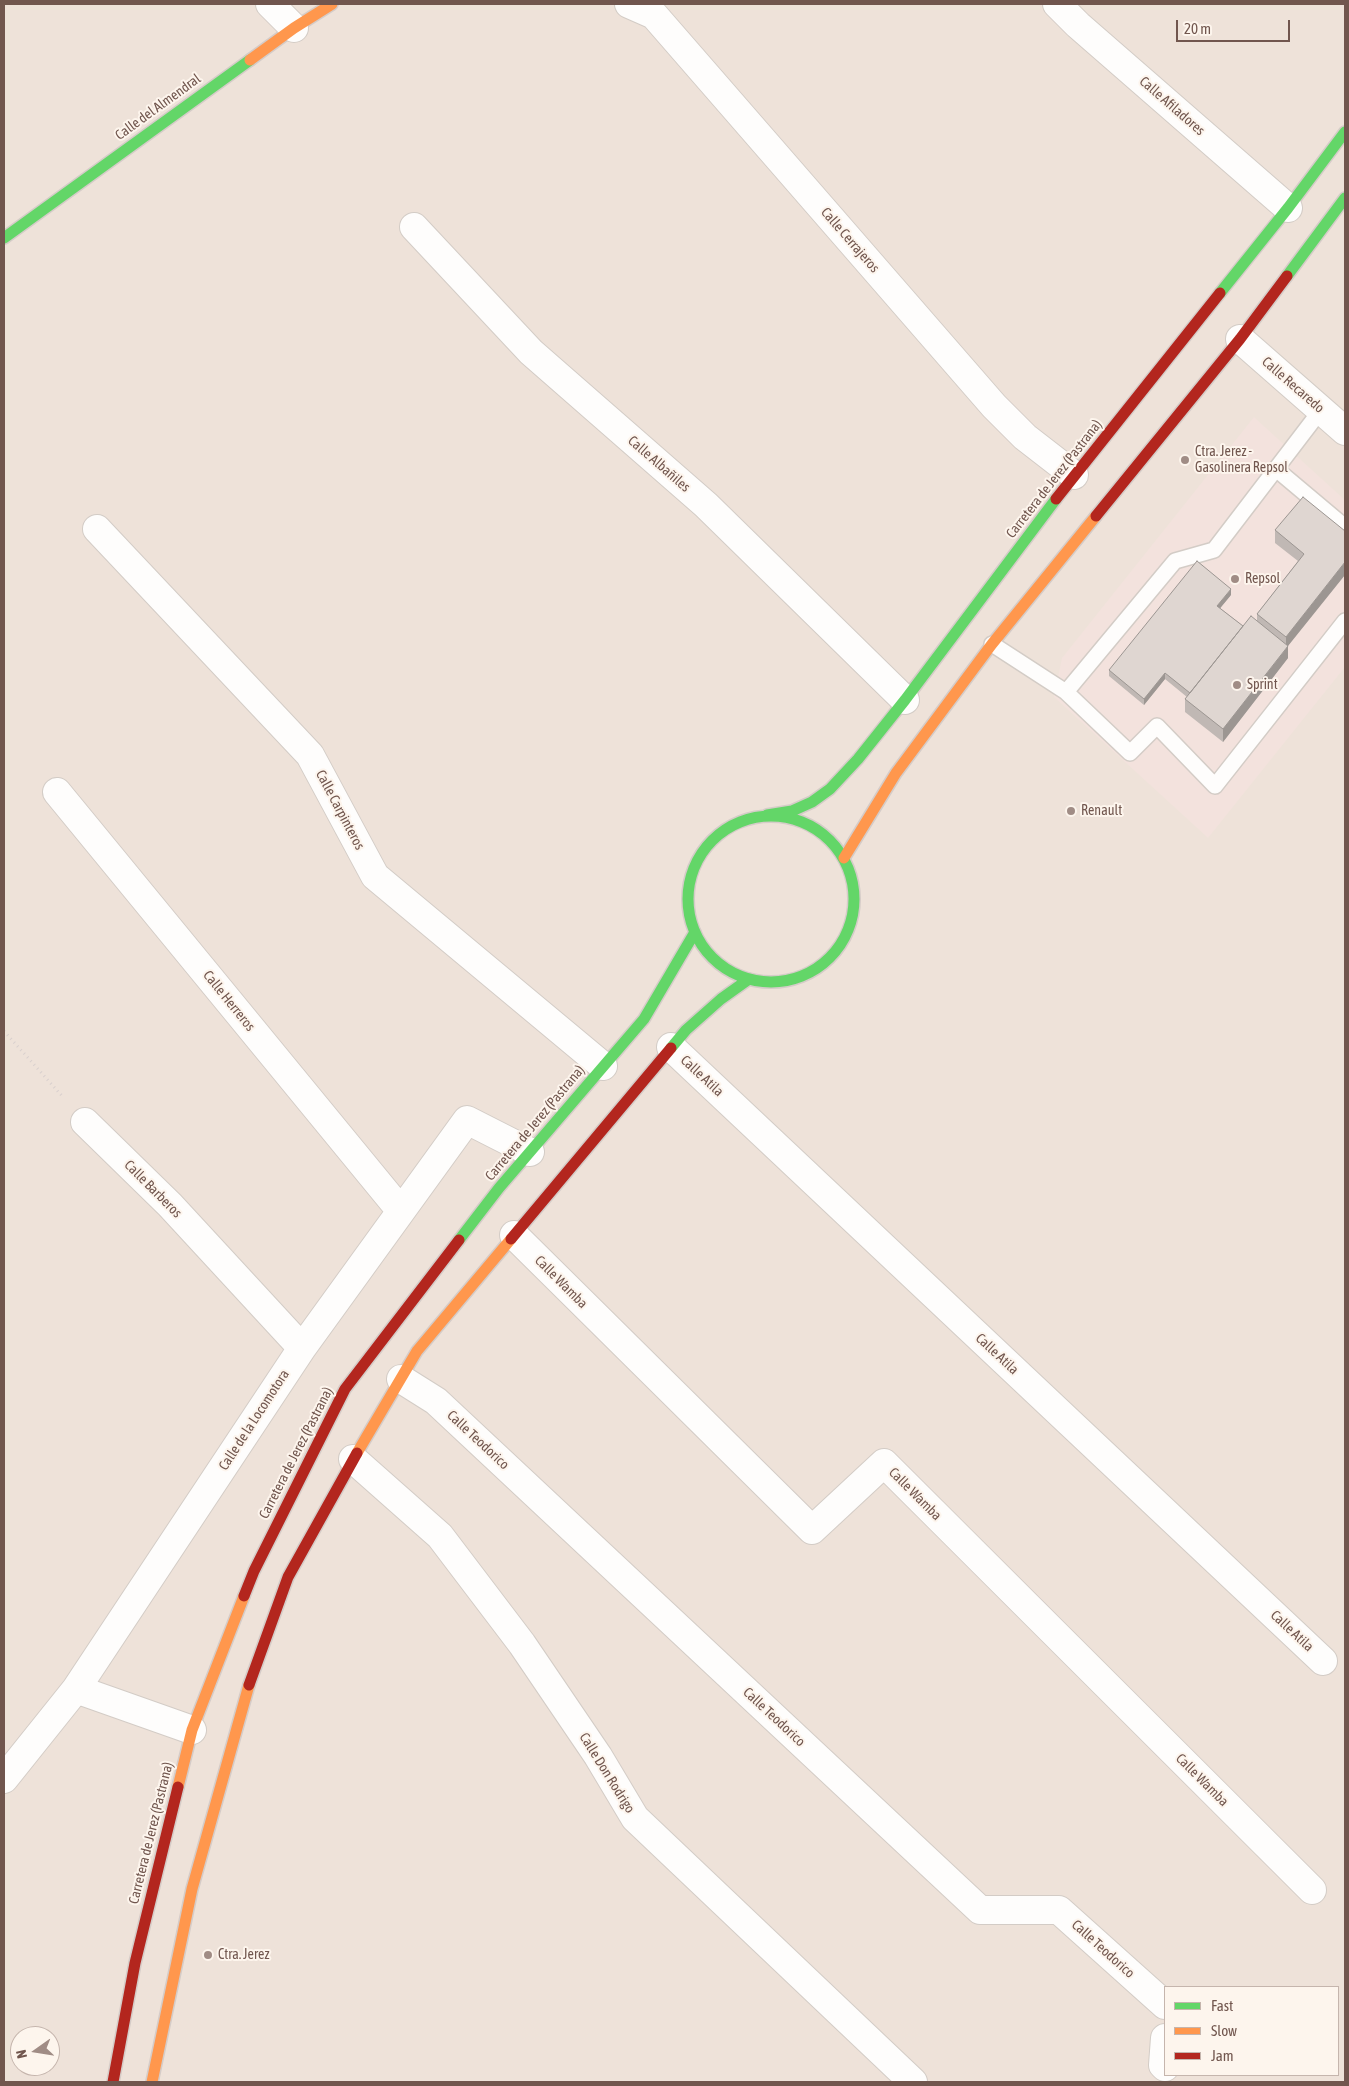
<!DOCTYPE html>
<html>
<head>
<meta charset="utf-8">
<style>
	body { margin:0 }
	#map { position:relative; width:1349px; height:2086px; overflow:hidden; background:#f6f0eb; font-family:"Asap Condensed",sans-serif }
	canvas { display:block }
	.frame { position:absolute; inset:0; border:5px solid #71564e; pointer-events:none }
	.legend { position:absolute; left:1164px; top:1986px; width:175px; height:90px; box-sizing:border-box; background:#fdf5ed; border:1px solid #c5b5ad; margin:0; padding:6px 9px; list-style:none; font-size:15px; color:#71564e }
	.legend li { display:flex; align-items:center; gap:10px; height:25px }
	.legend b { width:25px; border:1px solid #c5b5ad }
	.north { position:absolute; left:10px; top:2026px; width:50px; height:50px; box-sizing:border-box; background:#fdf5ed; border:1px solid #c5b5ad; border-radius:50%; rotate:257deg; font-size:14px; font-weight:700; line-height:20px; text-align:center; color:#71564e }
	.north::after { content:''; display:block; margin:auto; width:18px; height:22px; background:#a08c85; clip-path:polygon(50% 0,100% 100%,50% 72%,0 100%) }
	.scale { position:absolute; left:1176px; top:20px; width:114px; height:22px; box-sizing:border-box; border:2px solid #71564e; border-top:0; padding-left:6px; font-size:15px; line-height:18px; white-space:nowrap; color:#71564e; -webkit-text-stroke:4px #fdf5ed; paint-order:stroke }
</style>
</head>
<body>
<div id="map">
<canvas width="1349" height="2086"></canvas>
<div class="frame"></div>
<ul class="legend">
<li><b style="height:6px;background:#63d668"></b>Fast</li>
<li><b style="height:6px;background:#ff974d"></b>Slow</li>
<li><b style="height:6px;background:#b3261e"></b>Jam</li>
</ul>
<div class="north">N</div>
<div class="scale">20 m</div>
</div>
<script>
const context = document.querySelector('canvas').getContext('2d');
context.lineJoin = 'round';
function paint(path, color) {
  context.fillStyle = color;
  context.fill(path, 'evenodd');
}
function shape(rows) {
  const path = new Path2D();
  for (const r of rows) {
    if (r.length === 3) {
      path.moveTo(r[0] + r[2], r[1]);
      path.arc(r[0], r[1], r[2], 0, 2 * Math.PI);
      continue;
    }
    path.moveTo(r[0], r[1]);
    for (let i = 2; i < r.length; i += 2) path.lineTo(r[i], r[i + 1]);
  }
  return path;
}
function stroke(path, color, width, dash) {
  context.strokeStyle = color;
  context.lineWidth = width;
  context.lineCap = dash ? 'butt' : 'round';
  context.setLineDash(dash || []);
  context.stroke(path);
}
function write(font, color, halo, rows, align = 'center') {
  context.font = font + ' "Asap Condensed",sans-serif';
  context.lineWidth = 4;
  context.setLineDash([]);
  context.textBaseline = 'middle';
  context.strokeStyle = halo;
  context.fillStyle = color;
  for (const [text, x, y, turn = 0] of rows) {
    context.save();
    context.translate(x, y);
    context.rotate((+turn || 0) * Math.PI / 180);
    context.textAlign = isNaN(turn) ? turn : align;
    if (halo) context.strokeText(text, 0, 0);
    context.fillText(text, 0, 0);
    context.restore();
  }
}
const residential = shape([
	[4,4,1345,4,1345,2082,4,2082],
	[1165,1987,1338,1987,1338,2075,1165,2075],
	[20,2036,50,2036,50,2066,20,2066]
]);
const commercial = shape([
	[1254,417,1345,500,1345,667,1208,838,1054,697,1062,658]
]);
const path = shape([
	[4,1031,63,1097]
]);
const lane = shape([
	[1276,469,1345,527],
	[992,644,1066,692,1175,561,1214,550,1321,410],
	[1066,692,1130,753,1157,726,1215,786,1345,621]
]);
const street = shape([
	[270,4,294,28],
	[629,4,654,15,994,406,1025,437,1074,475],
	[1057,4,1078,25,1288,208],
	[414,227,531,352,706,505,905,700],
	[1240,339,1345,431],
	[97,529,310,755,375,876,603,1066],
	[57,792,401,1211],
	[671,1047,1323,1661],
	[85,1122,170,1205,302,1348],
	[514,1235,812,1530,884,1463,1312,1890],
	[401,1379,436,1401,980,1910,1059,1910,1165,2005],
	[353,1459,440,1536,522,1644,598,1756,635,1818,913,2082],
	[76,1689,192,1730],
	[4,1779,76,1689,302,1348,467,1120,530,1152],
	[1165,2038,1163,2065,1165,2067]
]);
const fast = shape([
	[4,238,250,60],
	[1287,276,1345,198],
	[1220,293,1288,208,1345,132],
	[767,815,792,811,812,802,830,789,858,759,905,700,1056,499],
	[771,899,83],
	[671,1048,686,1030,721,999,749,979],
	[459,1240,499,1188,644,1019,695,932]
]);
const slow = shape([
	[250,60,294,28,332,4],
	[844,858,896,773,992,644,1096,516],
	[357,1453,417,1351,511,1239],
	[178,1787,192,1730,244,1596],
	[152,2082,192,1889,249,1685]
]);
const jam = shape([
	[1056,499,1220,293],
	[1096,516,1240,339,1287,276],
	[511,1239,671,1048],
	[244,1596,254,1571,345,1389,459,1240],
	[249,1685,288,1577,357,1453],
	[113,2082,135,1963,178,1787]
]);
const wall = shape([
	[1275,530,1345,531,1288,646,1288,658,1223,742,1185,712,1185,699,1187,697,1165,679,1144,705,1109,676,1109,670,1231,595,1220,608,1243,626,1257,621,1257,614,1298,561,1275,543]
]);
const shadedWall = shape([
	[1345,562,1345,575,1288,646,1288,658,1223,742,1223,729,1286,649,1286,637],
	[1231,589,1231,595,1217,612,1217,606],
	[1165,673,1165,679,1144,705,1144,699]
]);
const building = shape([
	[1303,497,1345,531,1345,562,1286,637,1257,614,1304,554,1275,530,1303,497],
	[1197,561,1231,589,1217,606,1243,626,1190,693,1165,673,1144,699,1109,670,1197,561],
	[1251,616,1288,646,1223,729,1185,699,1251,616]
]);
const markers = [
	[1185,460,5,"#a08c85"],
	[1235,579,5,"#a08c85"],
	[1237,685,5,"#a08c85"],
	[1071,811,5,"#a08c85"],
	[208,1955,5,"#a08c85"]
];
const streetNames = [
	["Calle Afiladores",1172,106,41],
	["Calle del Almendral",158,107,-36],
	["Calle Cerrajeros",850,240,49],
	["Calle Recaredo",1293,385,41],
	["Calle Albañiles",659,464,41],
	["Carretera de Jerez (Pastrana)",1054,479,-52],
	["Calle Carpinteros",340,810,62],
	["Calle Herreros",229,1001,51],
	["Calle Atila",702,1076,43],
	["Carretera de Jerez (Pastrana)",535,1123,-50],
	["Calle Barberos",153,1189,45],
	["Calle Wamba",561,1282,45],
	["Calle Atila",997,1354,43],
	["Calle de la Locomotora",254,1420,-57],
	["Calle Teodorico",478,1440,43],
	["Carretera de Jerez (Pastrana)",296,1453,-63],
	["Calle Wamba",915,1494,45],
	["Calle Atila",1292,1631,43],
	["Calle Teodorico",774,1717,43],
	["Calle Don Rodrigo",607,1773,58],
	["Calle Wamba",1202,1780,45],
	["Carretera de Jerez (Pastrana)",151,1833,-76],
	["Calle Teodorico",1103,1949,42]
];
const poiNames = [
	["Ctra. Jerez -",1195,452],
	["Gasolinera Repsol",1195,468],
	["Repsol",1245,579],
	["Sprint",1247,685],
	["Renault",1081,811],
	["Ctra. Jerez",218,1955]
];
paint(residential, '#eee2d9');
paint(commercial, '#f3e2dd');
stroke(lane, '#d3ccc6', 18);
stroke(street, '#d3ccc6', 30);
stroke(fast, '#d5ccc8', 14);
stroke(slow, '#d5ccc8', 14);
stroke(jam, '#d5ccc8', 14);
stroke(path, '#d9d0ce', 3, [1, 4]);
stroke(lane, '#fefdfc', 15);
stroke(street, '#fefdfc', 28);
stroke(fast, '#63d668', 11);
stroke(slow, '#ff974d', 11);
stroke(jam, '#b3261e', 11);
paint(wall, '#c0b8b4');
paint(shadedWall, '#9c9692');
paint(building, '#dfd6d1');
stroke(building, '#9c9692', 1);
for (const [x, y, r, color] of markers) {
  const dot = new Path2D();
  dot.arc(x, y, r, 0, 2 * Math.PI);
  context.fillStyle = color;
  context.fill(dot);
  stroke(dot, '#fdf5ed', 2);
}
write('14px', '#71564e', '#fdf5ed', streetNames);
write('14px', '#71564e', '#fdf5ed', poiNames, 'left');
</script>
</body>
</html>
